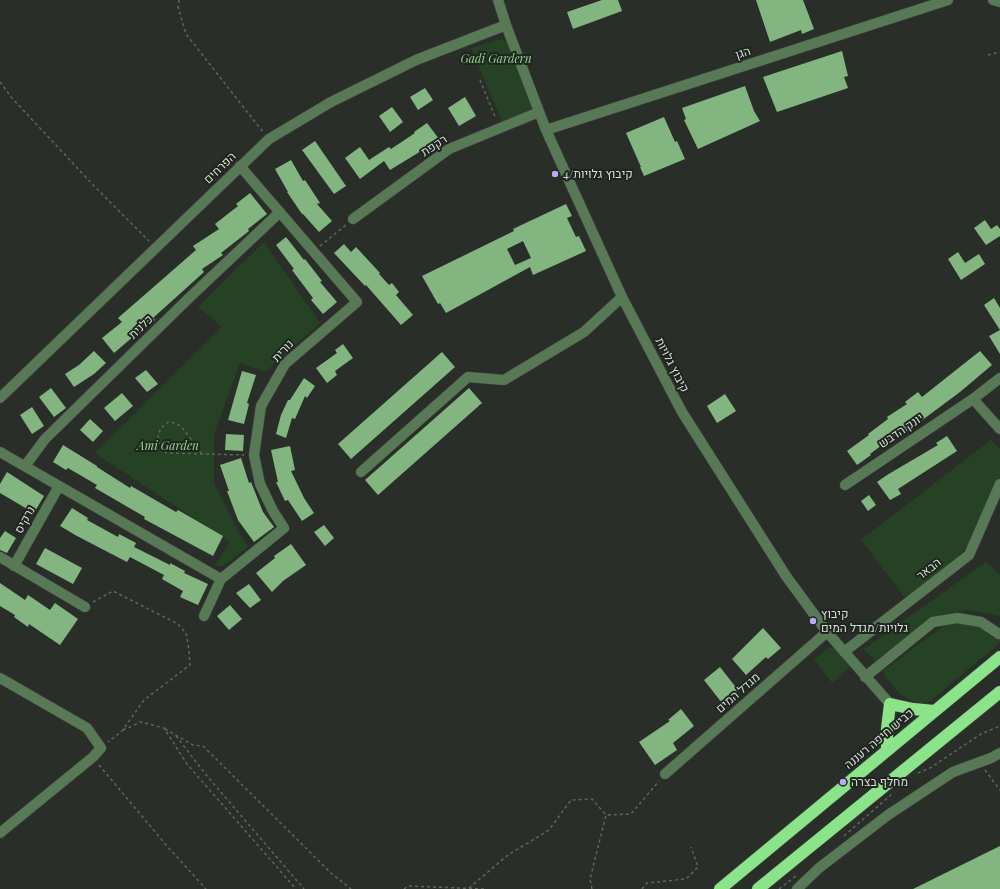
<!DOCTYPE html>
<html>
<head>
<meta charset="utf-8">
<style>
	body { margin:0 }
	canvas { display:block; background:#292f28 }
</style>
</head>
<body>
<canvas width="1000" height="889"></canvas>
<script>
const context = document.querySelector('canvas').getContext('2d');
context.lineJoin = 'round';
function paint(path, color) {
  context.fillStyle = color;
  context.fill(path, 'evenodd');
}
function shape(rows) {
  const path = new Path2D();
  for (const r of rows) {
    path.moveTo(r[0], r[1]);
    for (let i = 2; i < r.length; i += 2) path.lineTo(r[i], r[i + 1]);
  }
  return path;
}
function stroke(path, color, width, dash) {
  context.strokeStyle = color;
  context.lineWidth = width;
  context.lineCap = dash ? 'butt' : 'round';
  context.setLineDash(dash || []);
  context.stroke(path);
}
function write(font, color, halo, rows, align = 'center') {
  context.font = font + ' "Playfair Display",Heebo,serif';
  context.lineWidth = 4;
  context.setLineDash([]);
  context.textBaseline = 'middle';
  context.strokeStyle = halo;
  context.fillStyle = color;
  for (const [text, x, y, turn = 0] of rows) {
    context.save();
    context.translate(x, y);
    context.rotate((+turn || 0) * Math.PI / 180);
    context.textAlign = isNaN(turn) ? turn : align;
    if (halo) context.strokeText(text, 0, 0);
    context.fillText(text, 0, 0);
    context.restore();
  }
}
const green = shape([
	[502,39,510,47,532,108,503,124,471,48],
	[264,242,320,323,265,372,240,363,214,434,214,483,240,535,248,547,223,566,215,566,230,542,95,453,222,327,198,307],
	[991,440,1000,449,1000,477,966,548,955,559,905,598,861,540],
	[986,562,1000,575,1000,616,968,610,942,614,924,624,875,661,864,649],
	[963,623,979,625,1000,637,1000,643,930,701,920,704,912,701,898,692,885,676,883,671,942,627],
	[828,648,835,648,851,666,832,683,814,659]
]);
const building = shape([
	[602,0,618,0,622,11,573,29,567,12],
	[756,0,803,0,814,29,802,34,801,30,770,42],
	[842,51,848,76,844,77,848,88,777,112,763,77],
	[745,86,754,111,760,121,698,149,684,120,686,119,682,108],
	[425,88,433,100,418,110,410,97],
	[465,97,476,116,459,126,448,108],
	[392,107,403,122,390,132,379,116],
	[664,117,675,142,677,141,685,159,644,176,640,167,641,167,626,133],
	[427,123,439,139,426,148,390,170,384,161,360,179,345,158,360,147,369,160,389,147,391,149,415,133,414,132],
	[315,141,346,186,334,194,302,150],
	[291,160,303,181,305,180,320,203,317,204,332,221,319,232,303,214,302,214,287,192,288,192,275,169],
	[250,193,267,214,248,229,249,231,221,253,223,255,202,269,204,272,153,318,155,320,136,337,134,336,114,353,102,338,122,322,118,318,196,250,193,246,219,229,215,224,238,206,236,204],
	[566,204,572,216,567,218,576,237,579,236,586,251,533,275,530,267,446,313,440,303,438,304,422,276,514,231,513,229],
	[523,241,531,258,515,265,507,249],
	[985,220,991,229,997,225,1000,229,1000,236,986,245,974,228],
	[286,237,304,260,305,259,322,281,320,282,337,302,323,314,311,300,313,298,292,270,294,269,276,245],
	[344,244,351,252,356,247,380,273,379,274,389,285,392,283,399,292,396,295,413,315,401,325,366,285,365,286,334,253],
	[958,252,965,263,979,254,985,264,961,280,948,259],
	[994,298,1000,308,1000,354,989,336,1000,330,984,305],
	[343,344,353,358,335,371,337,375,327,383,316,368,337,353,335,350],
	[94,351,106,363,94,374,74,387,65,374,79,365],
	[980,351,992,365,960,392,917,424,900,436,898,433,870,454,871,455,857,465,847,451,869,435,868,434,888,419,887,417,907,404,905,402,918,392,922,397],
	[442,352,455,367,351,459,338,444],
	[146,370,158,384,147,392,135,378],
	[242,371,256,375,247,403,249,404,244,424,228,420],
	[304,378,315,386,307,398,305,396,295,419,292,418,286,438,276,434,281,415,288,400,290,400],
	[51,388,66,408,54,417,39,397],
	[469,388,482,403,378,495,365,480],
	[122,393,133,406,115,421,104,408],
	[725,394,736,411,717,423,707,406],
	[32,407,44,426,32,434,20,415],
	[90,419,103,431,93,442,80,430],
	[226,434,244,435,243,451,225,450],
	[947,436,957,451,898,489,901,494,890,500,877,482,887,475,938,445,936,443],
	[63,445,97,466,97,467,130,488,131,486,176,512,178,510,223,536,213,556,144,519,145,517,95,488,97,485,68,468,66,470,53,462],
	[290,446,295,470,291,471,304,498,314,513,302,521,288,500,285,501,276,482,278,482,271,450],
	[241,458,249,483,251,482,263,512,274,527,254,542,238,520,227,491,229,491,220,465],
	[7,472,44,496,34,513,0,493,0,484],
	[869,495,876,505,868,511,861,501],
	[72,508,88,518,87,520,118,537,119,534,136,543,134,547,170,565,170,563,185,571,184,573,208,584,198,605,180,597,183,591,162,579,164,575,130,557,127,562,77,536,60,526],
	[324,525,334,538,325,546,314,532],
	[5,531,16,538,7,553,0,550,0,538],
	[291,544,306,565,283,581,272,592,256,573,275,558,274,556],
	[45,548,82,568,73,584,36,564],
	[0,583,25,600,28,595,50,610,55,603,78,619,60,645,29,624,28,627,14,617,15,615,0,606],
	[249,584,261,600,250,608,236,593],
	[230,605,242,619,229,630,217,616],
	[763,628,781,648,768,659,766,657,746,675,732,659],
	[720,667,738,690,722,703,704,680],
	[681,709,694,726,673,743,677,750,655,765,639,742,670,721,668,720],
	[1000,846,1000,889,913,889]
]);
const path = shape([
	[179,0,178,7,186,34,263,132],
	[988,55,1000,52],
	[480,80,496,119],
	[0,82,12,98,95,187,149,241],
	[320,246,347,224],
	[202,454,181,426,175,423,168,422,161,428,158,435,160,446,163,451,167,453,244,455],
	[93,602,113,591,178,624,186,633,189,650,190,665,144,700,122,731,108,742],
	[165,729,193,745,203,746,332,874,351,889],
	[123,730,141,722,164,728,187,764,296,889],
	[176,736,207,776,304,889],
	[99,765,167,846,206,889],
	[985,770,1000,790],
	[918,773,930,768,981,734,1000,726],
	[844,836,892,794],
	[469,888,508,855,549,830,571,800,592,799,606,815],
	[404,889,408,886,484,889],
	[592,889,590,879,606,815,631,814,659,781],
	[642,889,647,883,686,879,698,867,691,847],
	[779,889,797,875]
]);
const minor = shape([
	[498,0,506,25,546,130,622,297,682,412,786,576,827,632,890,704],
	[993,0,1000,2],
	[546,130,948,0],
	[353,219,449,149,539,112],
	[0,398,269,139,331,102,416,60,506,25],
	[973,399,1000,429],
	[0,452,221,579,284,528,273,511,260,484,254,455,261,406,285,364,357,302,240,166],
	[25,466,45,439,189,298,280,212],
	[361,472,468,377,504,380,584,332,622,297],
	[845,485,973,399,1000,378],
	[0,557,85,607],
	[14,566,59,486],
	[204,616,221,579],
	[844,652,969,555,1000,484],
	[865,677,933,622,957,618,981,622,999,634],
	[0,678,87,728,101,748,93,757,0,833],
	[665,774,827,632],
	[797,889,819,868,888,815,953,772,991,758,1000,753]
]);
const highway = shape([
	[887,750,887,729,890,704,913,709,934,711],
	[720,889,1000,657],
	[758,889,1000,692]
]);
const markers = [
	[555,174,4,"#baaaf6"],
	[813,621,4,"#baaaf6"],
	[843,782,4,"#baaaf6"]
];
const streetNames = [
	["הגן",743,53,-18],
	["רקפת",434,146,-33],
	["הפרחים",220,168,-44],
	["כלנית",141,327,-44],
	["נורית",283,351,-47],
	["קיבוץ גלויות",672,365,63],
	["יונק הדבש",901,431,-34],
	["נרקיס",25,520,-61],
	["הבאר",929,569,-38],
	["מגדל המים",738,693,-41],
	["כביש חיפה רעננה",879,739,-40]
];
const parkNames = [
	["Gadi Gardern",496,59],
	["Ami Garden",168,446]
];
const poiNames = [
	["קיבוץ גלויות/4",563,174],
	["קיבוץ",821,614],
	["גלויות/מגדל המים",821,628],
	["מחלף בצרה",851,782]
];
paint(green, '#254224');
paint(building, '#83b581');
stroke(minor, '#454b44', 11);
stroke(highway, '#454b44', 13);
stroke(path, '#60655f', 1.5, [3, 3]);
stroke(minor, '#577955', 10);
stroke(highway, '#8be489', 12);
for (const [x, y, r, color] of markers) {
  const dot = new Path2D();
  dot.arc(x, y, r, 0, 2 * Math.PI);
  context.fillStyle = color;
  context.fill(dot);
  stroke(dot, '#1f251f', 1.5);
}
write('12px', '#d8dcd8', '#1f251f', streetNames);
write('italic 12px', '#90d58d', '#1f251f', parkNames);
write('12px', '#d8dcd8', '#1f251f', poiNames, 'left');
</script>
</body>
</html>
